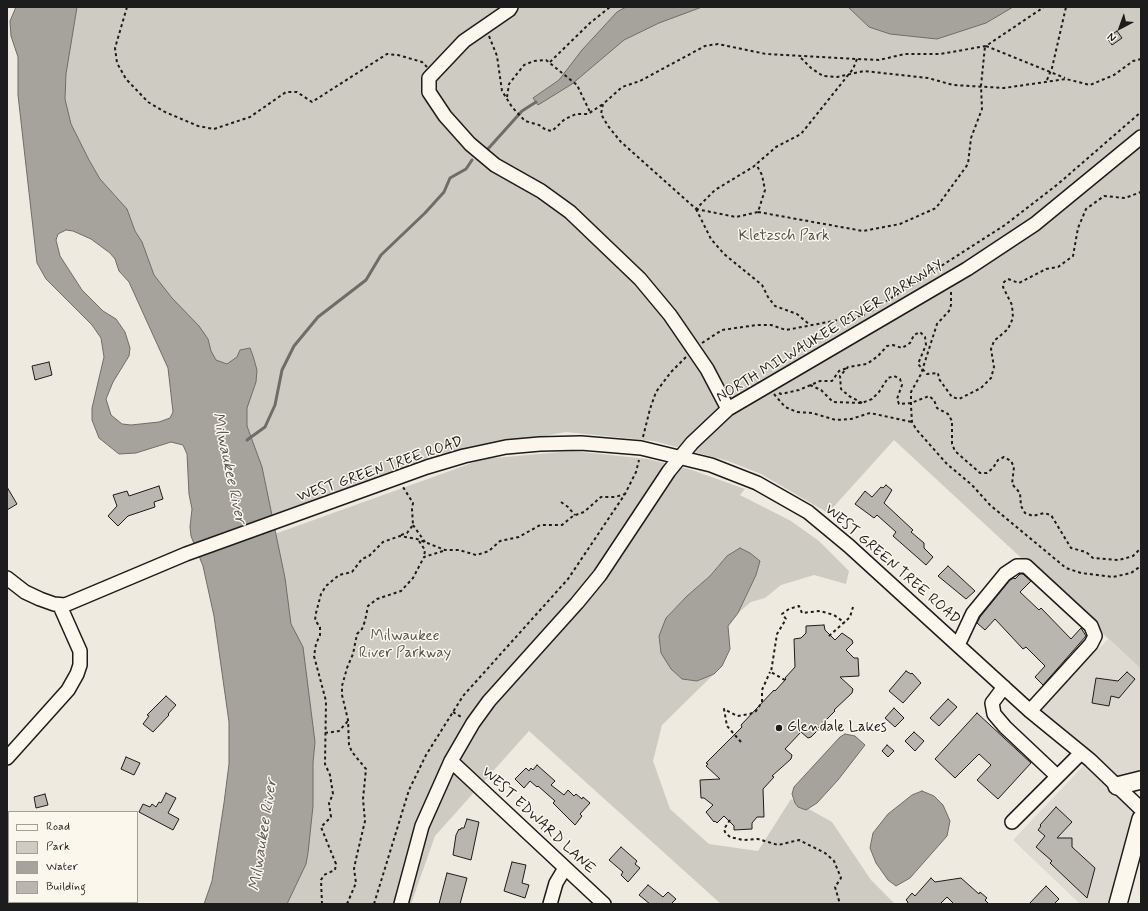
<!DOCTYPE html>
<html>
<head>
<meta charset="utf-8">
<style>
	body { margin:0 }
	#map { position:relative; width:1148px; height:911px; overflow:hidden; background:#eeeadf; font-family:Mynerve,sans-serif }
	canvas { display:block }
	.frame { position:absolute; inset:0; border:8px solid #1c1c1c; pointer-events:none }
	.legend { position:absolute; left:8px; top:811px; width:130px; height:92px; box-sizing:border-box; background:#fbf7ec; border:1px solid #a29f99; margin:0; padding:5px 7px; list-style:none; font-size:12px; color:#1c1c1c }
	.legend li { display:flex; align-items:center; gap:8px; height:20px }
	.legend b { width:20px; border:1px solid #a29f99 }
	.north { position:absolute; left:1100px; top:8px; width:40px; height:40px; -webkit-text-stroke:3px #fbf7ec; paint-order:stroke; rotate:221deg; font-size:11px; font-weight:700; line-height:16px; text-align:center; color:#1c1c1c }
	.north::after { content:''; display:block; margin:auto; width:14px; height:18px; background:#1c1c1c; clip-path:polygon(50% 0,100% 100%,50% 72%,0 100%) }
</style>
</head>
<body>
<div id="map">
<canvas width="1148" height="911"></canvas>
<div class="frame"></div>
<ul class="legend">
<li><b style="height:5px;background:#fbf7ec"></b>Road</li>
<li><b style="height:11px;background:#ceccc2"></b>Park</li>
<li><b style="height:11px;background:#a6a39d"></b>Water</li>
<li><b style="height:11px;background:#b9b6af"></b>Building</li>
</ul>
<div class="north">N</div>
</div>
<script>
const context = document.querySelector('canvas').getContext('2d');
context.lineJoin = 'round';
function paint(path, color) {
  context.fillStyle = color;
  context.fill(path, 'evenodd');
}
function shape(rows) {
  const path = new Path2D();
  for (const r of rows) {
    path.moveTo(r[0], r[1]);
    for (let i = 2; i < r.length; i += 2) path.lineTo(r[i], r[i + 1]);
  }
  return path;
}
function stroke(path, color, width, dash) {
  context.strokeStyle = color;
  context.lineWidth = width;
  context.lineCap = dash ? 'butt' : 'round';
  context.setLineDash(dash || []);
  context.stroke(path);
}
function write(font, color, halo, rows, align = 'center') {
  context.font = font + ' Mynerve,sans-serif';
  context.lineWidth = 3;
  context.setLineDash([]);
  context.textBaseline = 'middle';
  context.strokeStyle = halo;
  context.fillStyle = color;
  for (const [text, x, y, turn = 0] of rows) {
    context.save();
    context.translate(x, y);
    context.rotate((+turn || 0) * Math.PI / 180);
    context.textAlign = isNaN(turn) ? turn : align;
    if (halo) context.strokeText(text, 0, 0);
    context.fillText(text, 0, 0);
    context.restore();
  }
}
const built = shape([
	[1108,639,1141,669,1141,780,1118,786,1141,809,1118,904,1080,904,1013,840,1089,760,1034,714]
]);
const green = shape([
	[45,7,1141,7,1141,669,894,440,828,513,761,474,728,461,654,441,566,432,451,453,271,515,172,335,54,167],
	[572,451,648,459,692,470,745,489,740,495,791,521,819,541,849,571,846,584,814,575,781,585,765,598,751,602,738,613,756,575,760,561,727,556,710,576,687,596,666,618,682,679,697,681,714,674,662,725,653,761,670,809,709,844,758,851,791,799,832,822,871,880,895,904,721,904,529,731,435,836,411,904,238,904,272,535,483,459]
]);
const water = shape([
	[16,7,77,7,66,74,65,99,71,124,89,160,100,179,127,209,135,231,142,242,154,275,172,298,199,326,208,339,211,351,216,360,227,364,237,357,240,350,250,348,253,356,257,370,256,382,247,408,247,426,262,467,285,578,291,624,303,647,315,742,313,763,313,806,308,853,306,864,287,904,204,904,212,881,224,803,229,764,229,722,214,616,203,566,191,536,190,527,192,509,189,494,187,454,183,445,171,442,136,453,119,454,99,438,92,420,92,408,104,357,101,338,92,325,46,279,37,263,18,95,18,57,11,36,10,21,16,7],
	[66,230,73,231,91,239,110,253,115,259,119,271,129,282,168,368,173,412,170,418,159,422,131,425,122,424,111,415,106,399,113,382,129,356,130,348,125,332,116,319,103,311,82,290,60,256,56,240,58,234,66,230],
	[626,7,702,7,659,23,624,40,572,84,538,105,533,98,559,80,582,50,617,12,626,7],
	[848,7,1013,7,986,23,937,39,890,34,869,27,848,7],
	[740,548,750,553,760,561,756,575,738,613,728,626,730,649,722,666,714,674,697,681,682,679,671,669,661,653,659,636,666,618,687,596,710,576,727,556,740,548],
	[845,734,855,736,865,745,838,780,817,803,806,810,798,807,795,803,792,794,794,787,840,737,845,734],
	[922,791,934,796,943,805,950,821,947,836,910,878,896,886,888,880,876,863,870,848,873,833,888,814,912,795,922,791]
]);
const stream = shape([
	[487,150,522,111,536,102],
	[247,440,265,427,275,405,282,370,294,346,318,317,366,280,381,255,425,213,444,192,450,178,466,169,472,160]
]);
const building = shape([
	[1117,31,1122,38,1112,45,1107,38,1117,31],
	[49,362,52,375,35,380,32,366,49,362],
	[886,485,892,490,884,503,913,530,911,532,924,543,924,548,933,557,926,565,893,536,896,532,877,515,874,518,855,504,865,491,872,497,881,487,883,488,886,485],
	[159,486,163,499,154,502,155,507,128,516,118,526,108,516,117,506,113,495,127,491,129,496,159,486],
	[7,487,17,504,7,510,7,487],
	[948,566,975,591,966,599,938,576,948,566],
	[1020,574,1023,574,1031,581,1020,592,1039,610,1041,608,1071,639,1081,628,1086,636,1043,685,1035,677,1045,666,1026,647,1023,649,995,619,985,630,977,623,980,617,1010,580,1014,578,1015,579,1020,574],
	[824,625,825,630,835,640,842,633,852,640,853,643,846,650,854,658,858,658,859,676,840,677,853,689,852,693,834,710,835,711,817,729,818,730,811,737,808,738,801,732,785,749,792,755,791,759,772,776,774,777,763,789,764,817,757,817,752,823,752,829,734,830,734,826,724,816,717,823,715,821,714,822,706,812,713,805,704,798,701,798,700,780,720,779,706,766,708,764,706,763,742,727,741,725,774,690,775,691,786,679,785,678,795,667,794,639,801,638,806,633,806,626,824,625],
	[906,671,911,674,912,673,921,683,903,703,889,691,906,671],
	[1127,672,1135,679,1119,698,1111,696,1109,706,1092,703,1096,678,1118,681,1127,672],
	[166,696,176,705,168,714,169,715,153,732,143,724,149,716,147,715,166,696],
	[948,699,957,707,939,726,930,718,948,699],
	[894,708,904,718,895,727,885,718,894,708],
	[977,713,1031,763,998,799,977,780,991,765,979,754,955,778,935,759,977,713],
	[914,732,924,741,915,751,905,741,914,732],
	[887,745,894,751,888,757,882,751,887,745],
	[126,757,140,763,134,775,121,769,126,757],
	[537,765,555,781,551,785,564,795,568,790,574,796,576,794,582,799,583,797,590,803,580,814,582,816,575,825,553,803,555,801,538,786,537,787,530,781,524,788,515,779,526,768,529,771,531,768,533,770,537,765],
	[166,793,176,798,168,813,179,819,173,830,139,812,143,804,150,807,152,804,156,807,159,802,161,803,166,793],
	[45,794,48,805,36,808,34,797,45,794],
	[1056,807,1072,822,1057,838,1072,838,1072,847,1095,868,1087,898,1050,863,1052,861,1036,847,1045,836,1038,830,1041,826,1040,825,1056,807],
	[467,819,479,822,471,860,453,855,456,835,459,829,460,830,461,828,464,828,467,819],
	[621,847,637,861,635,864,640,868,628,882,621,875,623,872,609,860,621,847],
	[512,862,526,865,522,883,529,885,525,898,504,891,512,862],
	[447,873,467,878,460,904,439,904,447,873],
	[931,878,935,882,961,878,979,894,980,892,987,898,985,900,989,904,954,904,947,897,940,904,907,904,908,902,906,900,912,893,915,896,931,878],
	[648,885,663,897,668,892,676,899,671,904,650,904,639,895,648,885],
	[1046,886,1059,899,1054,904,1029,904,1046,886]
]);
const path = shape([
	[127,7,115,48,117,63,126,79,148,102,165,112,198,126,214,129,250,117,286,92,297,92,312,102,387,54,398,55,422,62,427,67],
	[489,36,497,56,502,91,512,107,525,121,539,125,546,130,552,131,565,119,576,114,588,114,603,104],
	[986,46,1065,78],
	[801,58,811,68,823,76,837,77,864,71,928,78,953,85,1004,88,1066,79,1090,85,1114,75,1133,61,1141,59],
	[857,59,853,69,801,134,776,147,753,167,715,190,696,209,621,142,608,126,601,114,603,104,622,87,640,81,705,46,718,44,766,54,857,59,879,60,905,54,940,54,986,46,1044,7],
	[550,62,590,23,610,7],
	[1047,80,1052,68,1066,7],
	[507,97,509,84,524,65,534,61,546,60,577,85,590,112],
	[696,209,711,239,724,254,762,285,768,297,775,306,797,314,810,325],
	[696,209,736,217,758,212,765,190,762,175,756,164],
	[758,212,863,231,900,224,936,208,968,164,971,138,982,109,981,86,985,46],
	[951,292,951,305,949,311,937,324,921,374,911,392,911,406,912,422,916,429,947,464,972,485,990,505,1066,568,1081,573,1113,577,1131,573,1141,566],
	[871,311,1005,225,1058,184,1141,112],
	[702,343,722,330,757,325,771,325,786,330,865,315],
	[810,385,821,390,833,402,862,403,872,399,879,392,888,378,894,376,900,379,902,385,897,399,899,404,911,403,929,396,934,400,937,408,948,414,952,421,952,444,955,451,980,473,987,473,993,468,998,460,1004,457,1011,461,1014,467,1012,484,1020,493,1021,506,1025,513,1033,516,1044,513,1051,515,1071,548,1086,552,1093,558,1119,560,1133,556,1141,548],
	[779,393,781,394,799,390,820,381,832,381,839,371,847,368],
	[774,394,785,407,797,412,812,413,836,420,851,419,870,413,912,422],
	[862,403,849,396,841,389,840,376,848,367,867,364,878,356,887,346,893,345,902,348,910,343,914,335,920,332,925,337,926,345,918,364,927,374,938,373,939,379,952,397,959,399,981,388,991,378,994,367,991,349,994,341,1008,329,1013,318,1012,305,1003,287,1004,282,1008,279,1019,283,1046,269,1058,267,1073,256,1078,228,1086,209,1104,196,1125,198,1141,192],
	[643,437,650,409,656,392,671,372,686,357],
	[561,502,568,507,575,515],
	[413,525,425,542],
	[401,535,407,533,413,525,412,509,413,503,403,487],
	[419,541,425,550,424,557],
	[829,636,850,617,853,607],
	[785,680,771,672,777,634,786,619,782,614,789,609,799,606,802,613,820,611,834,615,845,623],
	[453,712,463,718],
	[325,733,339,731,348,721],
	[741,742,727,726,724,709,737,716,750,714,756,711,762,702,762,690,770,672],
	[730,820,724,829,725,832,730,837,743,840,758,839,778,845,799,840,825,853,834,861,841,878,835,887,840,904],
	[322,904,321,880,324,875,335,870,336,864,321,827,331,817,329,803,333,794,330,775,325,764,326,701,314,656,316,644,320,635,320,627,315,620,316,613,321,594,326,586,339,575,352,572,362,559,369,556,383,542,400,536,417,539,445,550,459,550,476,555,483,553,489,551,500,541,519,537,540,525,562,525,573,516,584,512,601,497,615,497,625,494],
	[347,904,356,883,354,869,356,859,365,821,363,799,366,769,352,752,349,745,348,720,342,695,342,686,347,668,353,654,357,634,362,629,365,621,368,606,377,599,401,591,413,578,424,557,443,551],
	[374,904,409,790,426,755,463,696,568,579,625,494,636,472,639,460]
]);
const minor = shape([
	[511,7,509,10,464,41,429,78,429,92,445,116,470,144,495,165,541,191,570,212,640,279,670,315,694,350,707,369,728,409],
	[7,578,25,592,40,599,54,604,65,605,186,554,427,467,464,456,506,447,540,444,581,443,641,448,711,465,757,483,808,512,849,546,1030,711,1090,760,1141,809],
	[958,645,973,613,1005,574,1017,566,1026,566,1091,626,1095,636,1091,644,1030,711],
	[1004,687,992,703,994,714,1005,727,1057,776],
	[7,758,68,690,77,674,80,665,80,651,60,606],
	[451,761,604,904],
	[1012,822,1081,753],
	[401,904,422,826,451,761,473,723,489,701,577,603,600,575,669,471,692,443,728,409,967,269,1035,224,1141,137],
	[550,904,556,883,565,868]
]);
const major = shape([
	[1117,786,1141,780],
	[1118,904,1141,819]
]);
const markers = [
	[779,728,4,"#1c1c1c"]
];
const parkNames = [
	["Kletzsch Park",784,237],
	["Milwaukee",405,637],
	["River Parkway",405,654]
];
const streetNames = [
	["NORTH MILWAUKEE RIVER PARKWAY",830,332,-31],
	["WEST GREEN TREE ROAD",380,470,-19],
	["WEST GREEN TREE ROAD",892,565,41],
	["WEST EDWARD LANE",538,821,43]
];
const poiNames = [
	["Glendale Lakes",787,728]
];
const waterNames = [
	["Milwaukee River",228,468,78],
	["Milwaukee River",264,835,-81]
];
paint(built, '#dedad1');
paint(green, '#ceccc2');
paint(water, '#a6a39d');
stroke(water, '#6f6d69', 1);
stroke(stream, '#6f6d69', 3);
paint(building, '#b9b6af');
stroke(building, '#1c1c1c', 1);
stroke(minor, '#1c1c1c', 16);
stroke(major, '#1c1c1c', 20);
stroke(path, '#1c1c1c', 2, [3, 3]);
stroke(minor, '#fbf7ec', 13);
stroke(major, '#fbf7ec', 17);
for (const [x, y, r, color] of markers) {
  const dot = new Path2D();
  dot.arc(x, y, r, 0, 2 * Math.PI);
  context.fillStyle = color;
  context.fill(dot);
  stroke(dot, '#fbf7ec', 1.5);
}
write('15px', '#51514e', '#fbf7ec', parkNames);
write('15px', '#1c1c1c', '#fbf7ec', streetNames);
write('15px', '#1c1c1c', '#fbf7ec', poiNames, 'left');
write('italic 16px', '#5a5956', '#fbf7ec', waterNames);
</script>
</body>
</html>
